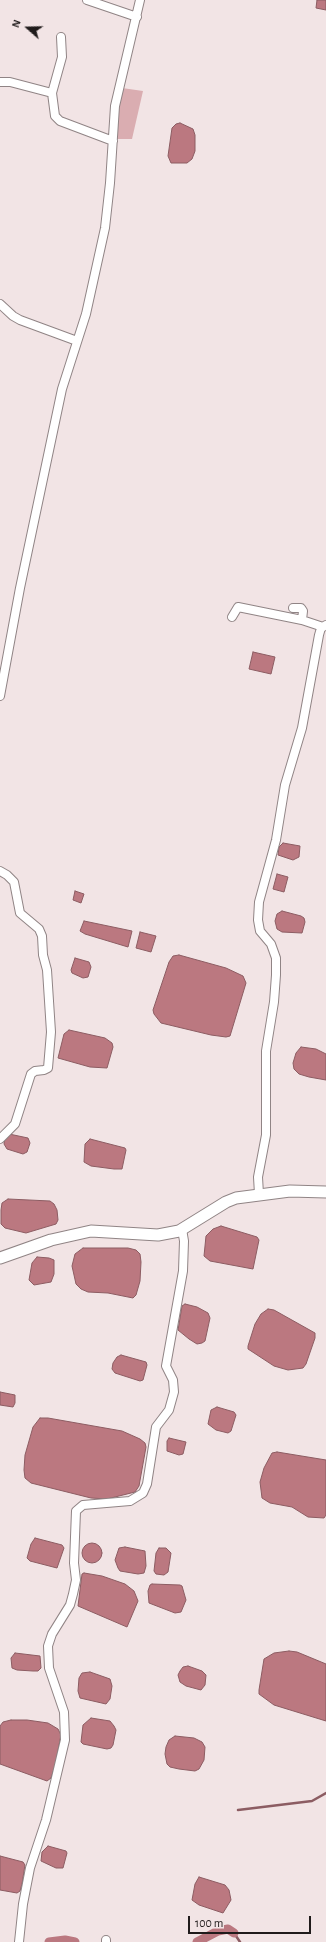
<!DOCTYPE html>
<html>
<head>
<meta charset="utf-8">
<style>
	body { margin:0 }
	#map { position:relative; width:326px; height:1942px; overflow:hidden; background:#f2e4e5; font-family:"Alegreya Sans",sans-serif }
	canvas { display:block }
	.north { position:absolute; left:8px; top:8px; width:40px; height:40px; -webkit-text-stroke:3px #f2e4e5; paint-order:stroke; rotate:290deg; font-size:11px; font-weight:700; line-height:16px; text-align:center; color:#201b1b }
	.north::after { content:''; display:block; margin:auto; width:14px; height:18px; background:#201b1b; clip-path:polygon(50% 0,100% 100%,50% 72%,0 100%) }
	.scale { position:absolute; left:188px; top:1916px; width:123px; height:18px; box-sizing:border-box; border:2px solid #201b1b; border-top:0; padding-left:5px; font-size:12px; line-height:14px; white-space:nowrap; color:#201b1b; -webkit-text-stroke:3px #f2e4e5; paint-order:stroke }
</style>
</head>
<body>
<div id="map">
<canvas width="326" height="1942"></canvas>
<div class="north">N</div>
<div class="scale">100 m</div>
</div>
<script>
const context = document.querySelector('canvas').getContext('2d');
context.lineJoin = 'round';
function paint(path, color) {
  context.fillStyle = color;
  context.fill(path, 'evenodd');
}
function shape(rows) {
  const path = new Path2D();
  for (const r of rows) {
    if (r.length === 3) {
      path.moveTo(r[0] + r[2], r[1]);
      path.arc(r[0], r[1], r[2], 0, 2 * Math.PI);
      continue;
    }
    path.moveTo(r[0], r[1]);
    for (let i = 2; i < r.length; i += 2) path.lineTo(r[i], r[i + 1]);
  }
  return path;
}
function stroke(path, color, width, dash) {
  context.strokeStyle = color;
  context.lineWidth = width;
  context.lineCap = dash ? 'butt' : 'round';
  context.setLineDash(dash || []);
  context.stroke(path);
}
const green = shape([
	[122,88,143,91,132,139,116,139,118,116]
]);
const water = shape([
	[317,0,326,0,326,10,316,8,317,0],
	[180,123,193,129,195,135,195,151,192,159,187,163,171,163,168,156,172,128,176,124,180,123],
	[253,652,275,657,271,674,249,669,253,652],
	[283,843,300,846,299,857,293,860,278,855,279,847,283,843],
	[277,874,288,877,284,892,273,889,277,874],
	[75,891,84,894,81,903,73,900,75,891],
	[282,911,301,916,304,918,305,922,302,933,282,932,277,929,275,921,277,914,282,911],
	[84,921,132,931,128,947,85,934,80,931,84,921],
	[140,932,156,936,151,952,136,948,140,932],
	[179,955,226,968,243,976,246,983,230,1036,226,1037,211,1035,161,1023,154,1014,153,1010,169,962,173,956,179,955],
	[75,958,89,962,91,967,88,977,83,978,72,973,71,970,75,958],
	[69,1030,105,1038,112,1043,113,1047,107,1068,90,1067,58,1058,64,1034,69,1030],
	[301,1047,316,1049,326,1054,326,1080,309,1077,299,1074,294,1069,293,1063,296,1053,301,1047],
	[9,1134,28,1138,30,1143,27,1152,23,1154,7,1149,4,1144,5,1138,9,1134],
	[90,1139,125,1148,126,1150,122,1169,114,1169,91,1166,84,1162,85,1144,90,1139],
	[8,1199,50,1201,54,1204,57,1210,58,1220,56,1224,26,1233,5,1228,1,1224,1,1210,2,1203,8,1199],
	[221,1226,257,1237,259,1240,253,1269,210,1261,204,1256,206,1236,213,1229,221,1226],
	[83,1248,128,1248,136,1250,140,1254,141,1262,140,1281,136,1295,133,1298,108,1293,88,1292,81,1289,76,1284,72,1266,75,1254,83,1248],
	[37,1257,49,1258,54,1260,54,1274,51,1282,34,1285,29,1280,32,1263,37,1257],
	[185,1304,197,1307,208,1313,210,1318,205,1341,202,1343,197,1344,189,1339,178,1330,182,1306,185,1304],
	[268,1309,274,1310,315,1333,315,1338,306,1364,303,1368,288,1370,274,1366,248,1349,248,1346,255,1324,261,1314,268,1309],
	[121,1355,146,1362,147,1365,143,1380,140,1381,115,1373,112,1369,113,1363,117,1357,121,1355],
	[0,1392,15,1395,15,1403,13,1407,0,1405,0,1392],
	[217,1407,234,1412,236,1415,231,1431,228,1433,216,1430,208,1424,211,1410,217,1407],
	[40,1418,48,1418,122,1431,140,1439,145,1443,146,1447,139,1486,135,1492,107,1499,91,1498,31,1483,25,1478,24,1470,25,1455,33,1427,40,1418],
	[169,1438,186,1442,183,1454,179,1455,167,1451,167,1441,169,1438],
	[277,1452,326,1460,326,1515,324,1518,308,1517,292,1507,270,1503,262,1498,260,1482,264,1468,272,1453,277,1452],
	[35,1538,62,1545,64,1548,57,1568,30,1561,27,1558,31,1544,35,1538],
	[92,1553,10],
	[125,1547,145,1551,146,1566,144,1573,138,1574,120,1571,118,1568,115,1560,119,1548,125,1547],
	[159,1548,166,1548,171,1553,168,1572,164,1575,156,1574,154,1571,156,1553,159,1548],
	[84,1573,102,1576,125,1584,134,1591,138,1601,127,1627,78,1606,82,1574,84,1573],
	[152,1584,180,1585,182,1586,186,1600,181,1612,175,1613,149,1603,148,1591,150,1585,152,1584],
	[289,1651,297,1652,326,1664,326,1721,274,1705,259,1694,259,1690,264,1659,274,1653,289,1651],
	[15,1653,40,1656,41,1668,38,1671,33,1671,17,1670,12,1668,11,1658,15,1653],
	[188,1666,202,1671,206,1675,205,1685,201,1690,186,1686,180,1682,178,1675,180,1671,183,1667,188,1666],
	[90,1672,110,1679,112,1686,110,1699,106,1704,80,1698,78,1691,79,1678,82,1673,90,1672],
	[91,1718,110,1721,114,1726,116,1730,113,1745,111,1748,107,1749,83,1744,81,1742,83,1725,91,1718],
	[11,1720,27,1720,48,1723,58,1729,61,1735,55,1766,51,1778,47,1781,0,1764,0,1726,3,1722,11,1720],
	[175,1736,194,1738,202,1742,205,1747,204,1760,199,1769,195,1771,179,1769,170,1767,167,1764,165,1754,166,1747,169,1740,175,1736],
	[48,1846,66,1851,67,1853,63,1868,56,1868,41,1861,42,1852,48,1846],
	[0,1856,23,1862,25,1865,22,1884,20,1891,17,1893,0,1890,0,1856],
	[199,1877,225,1885,229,1890,231,1900,223,1913,199,1905,192,1900,195,1884,199,1877]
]);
const stream = shape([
	[238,1810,312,1801,326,1793],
	[234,1933,240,1942]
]);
const canal = shape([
	[49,1942,65,1940,75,1942],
	[197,1942,218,1931,228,1929,234,1933]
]);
const minor = shape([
	[87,0,137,17],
	[0,82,10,82,52,93,55,116,60,121,113,141],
	[52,93,62,57,61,37],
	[0,304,13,316,20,320,77,341],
	[293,608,301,608,303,611,302,620],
	[232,617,238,607,302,620,323,627],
	[0,696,20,588,62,389,86,314,105,228,110,183,115,106,140,0],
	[0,871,7,875,14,882,20,913,39,929,42,936,43,955,47,970,51,1032,48,1068,44,1070,35,1071,31,1074,15,1124,0,1139],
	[259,1194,258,1177,266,1135,266,1051,274,1002,276,975,276,958,271,944,260,931,258,920,259,902,276,840,285,785,302,728,319,635,321,628,326,625],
	[19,1942,23,1904,30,1868,46,1820,65,1740,64,1712,49,1668,48,1646,52,1634,70,1605,73,1594,76,1580,74,1563,76,1511,83,1505,130,1501,143,1493,147,1484,156,1427,169,1410,174,1392,173,1380,166,1366,183,1271,184,1241,182,1229],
	[106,1942,106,1940]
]);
const secondary = shape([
	[0,1258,51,1240,91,1231,158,1235,179,1231,226,1202,236,1198,290,1191,326,1192]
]);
paint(green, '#daadb1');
paint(water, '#bb7880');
stroke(water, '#8c5c62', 1);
stroke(stream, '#8c5c62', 2.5);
stroke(canal, '#bb7880', 9);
stroke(minor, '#908485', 10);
stroke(secondary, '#908485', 13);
stroke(minor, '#fff', 8);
stroke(secondary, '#fff', 11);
</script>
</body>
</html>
